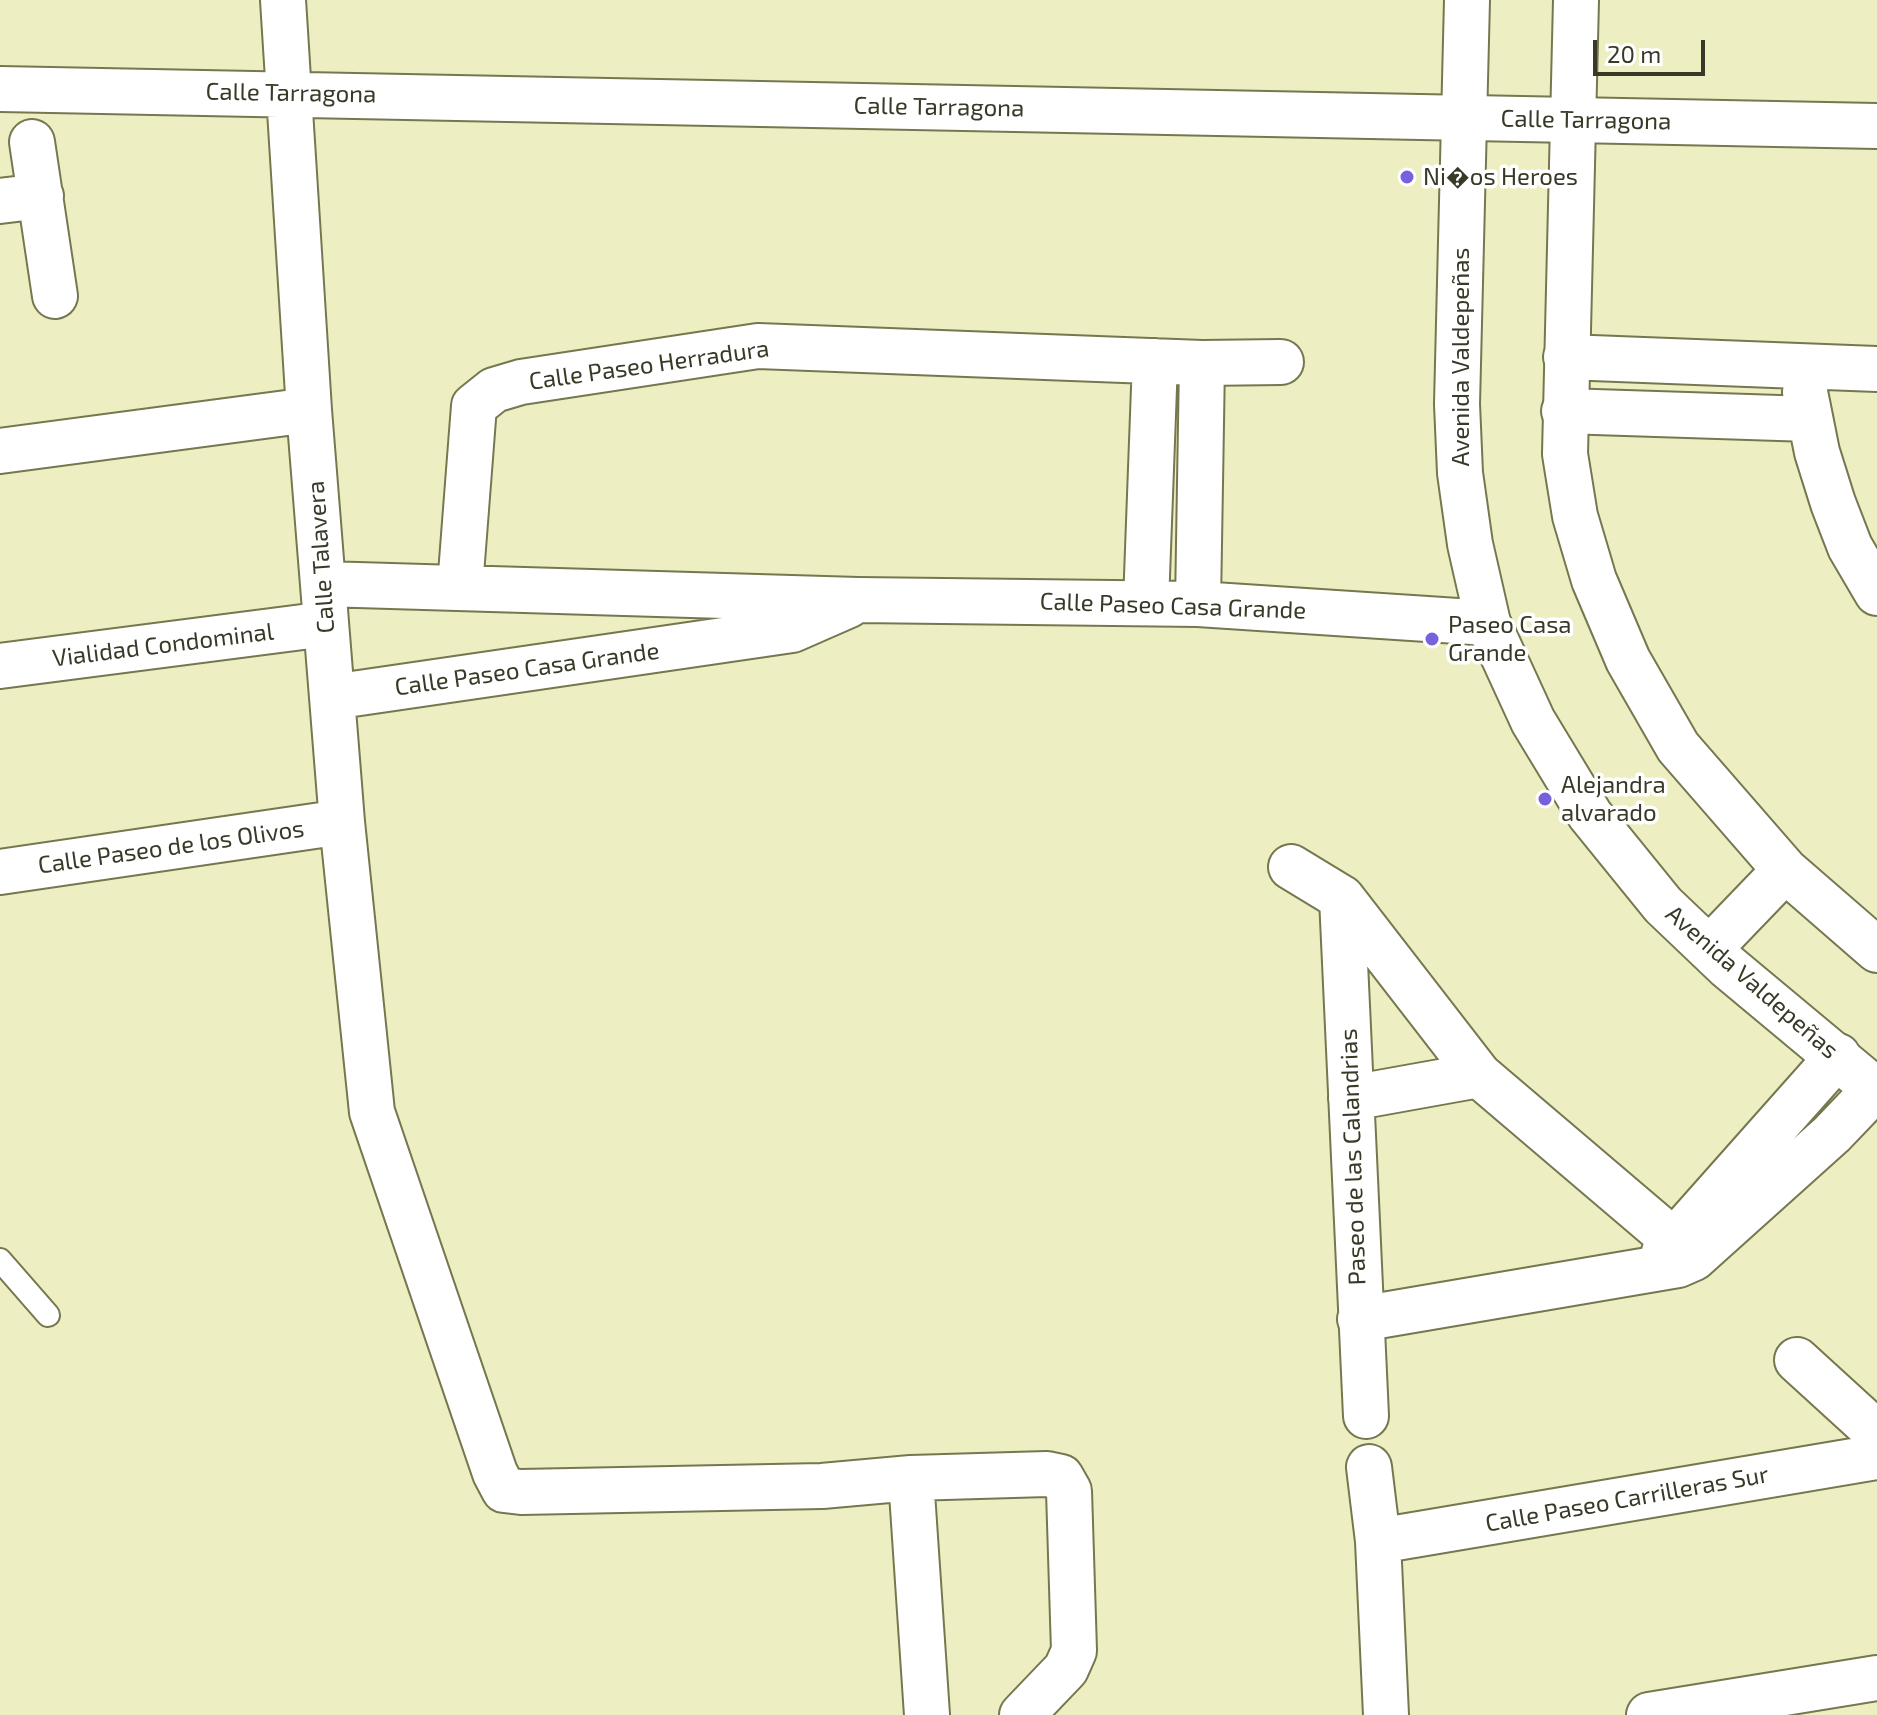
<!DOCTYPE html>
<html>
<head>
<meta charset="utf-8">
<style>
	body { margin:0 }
	#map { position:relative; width:1877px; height:1715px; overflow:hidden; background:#eeeec3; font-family:"Exo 2",sans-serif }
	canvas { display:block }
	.scale { position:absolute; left:1593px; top:40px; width:112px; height:36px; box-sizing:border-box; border:4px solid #393928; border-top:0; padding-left:10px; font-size:24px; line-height:28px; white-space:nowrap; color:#393928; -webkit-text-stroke:6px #fff; paint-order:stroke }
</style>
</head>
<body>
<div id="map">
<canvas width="1877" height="1715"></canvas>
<div class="scale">20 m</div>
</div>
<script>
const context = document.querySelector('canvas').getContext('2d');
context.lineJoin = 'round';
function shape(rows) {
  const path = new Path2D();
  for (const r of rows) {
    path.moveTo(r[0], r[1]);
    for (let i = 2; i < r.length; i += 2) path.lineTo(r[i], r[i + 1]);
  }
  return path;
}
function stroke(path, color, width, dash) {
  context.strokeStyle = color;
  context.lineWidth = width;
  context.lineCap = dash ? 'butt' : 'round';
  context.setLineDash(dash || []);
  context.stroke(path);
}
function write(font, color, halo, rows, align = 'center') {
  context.font = font + ' "Exo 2",sans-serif';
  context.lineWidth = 7;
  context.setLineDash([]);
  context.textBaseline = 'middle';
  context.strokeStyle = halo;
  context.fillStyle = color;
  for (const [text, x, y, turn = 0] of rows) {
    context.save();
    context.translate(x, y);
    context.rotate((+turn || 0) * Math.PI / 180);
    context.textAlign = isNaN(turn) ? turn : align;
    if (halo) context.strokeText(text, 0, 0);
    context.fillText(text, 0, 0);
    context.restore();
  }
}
const lane = shape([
	[0,1260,48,1315]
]);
const street = shape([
	[283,0,309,410,342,822,372,1112,495,1473,504,1490,521,1492,822,1486,911,1478,1047,1474,1061,1477,1069,1491,1074,1651,1066,1669,1022,1715],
	[0,89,1877,126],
	[32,142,55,296],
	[0,201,41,196],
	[1566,357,1877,369],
	[1805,392,1817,452,1833,503,1850,547,1877,593],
	[1564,411,1810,419],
	[0,451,309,410],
	[324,584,858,600,1198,604,1488,623],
	[460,587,474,406,494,390,521,382,758,346,1202,363,1281,362],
	[1146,603,1155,361],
	[1198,604,1202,363],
	[0,666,326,624],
	[332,697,792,630,849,605],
	[1291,867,1342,898,1479,1075,1694,1258],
	[0,872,342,822],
	[1342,898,1366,1416],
	[1351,1098,1479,1075],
	[1664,1252,1838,1056],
	[1360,1319,1678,1265,1694,1258,1832,1134,1875,1089],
	[1797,1360,1877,1433],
	[1369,1467,1378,1541,1386,1715],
	[911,1478,927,1715],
	[1378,1541,1877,1457],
	[1649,1715,1877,1678]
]);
const secondary = shape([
	[1467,0,1457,404,1460,473,1470,544,1488,623,1533,721,1590,815,1663,905,1727,966,1877,1091],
	[1576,0,1565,454,1575,516,1594,580,1628,660,1678,747,1785,870,1877,950],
	[1709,949,1785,870]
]);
const markers = [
	[1407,177,8,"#7861dc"],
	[1432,639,8,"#7861dc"],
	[1545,799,8,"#7861dc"]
];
const streetNames = [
	["Calle Tarragona",291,93,1],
	["Calle Tarragona",939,107,1],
	["Calle Tarragona",1586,120,1],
	["Avenida Valdepeñas",1461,357,-90],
	["Calle Paseo Herradura",649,365,-8],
	["Calle Talavera",321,557,-94],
	["Calle Paseo Casa Grande",1173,606,2],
	["Vialidad Condominal",163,645,-7],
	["Calle Paseo Casa Grande",527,669,-8],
	["Calle Paseo de los Olivos",171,847,-8],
	["Avenida Valdepeñas",1752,982,41],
	["Paseo de las Calandrias",1353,1157,-92],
	["Calle Paseo Carrilleras Sur",1627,1499,-10]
];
const poiNames = [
	["Ni�os Heroes",1423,177],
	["Paseo Casa",1448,625],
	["Grande",1448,653],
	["Alejandra",1561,785],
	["alvarado",1561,813]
];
stroke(lane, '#76774f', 26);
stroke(street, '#76774f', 48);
stroke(secondary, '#76774f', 48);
stroke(lane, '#fff', 22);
stroke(street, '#fff', 44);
stroke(secondary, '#fff', 44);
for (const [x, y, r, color] of markers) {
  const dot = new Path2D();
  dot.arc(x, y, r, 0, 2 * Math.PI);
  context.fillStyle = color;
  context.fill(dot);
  stroke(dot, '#fff', 3);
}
write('24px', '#393928', '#fff', streetNames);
write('24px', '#393928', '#fff', poiNames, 'left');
</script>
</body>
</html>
